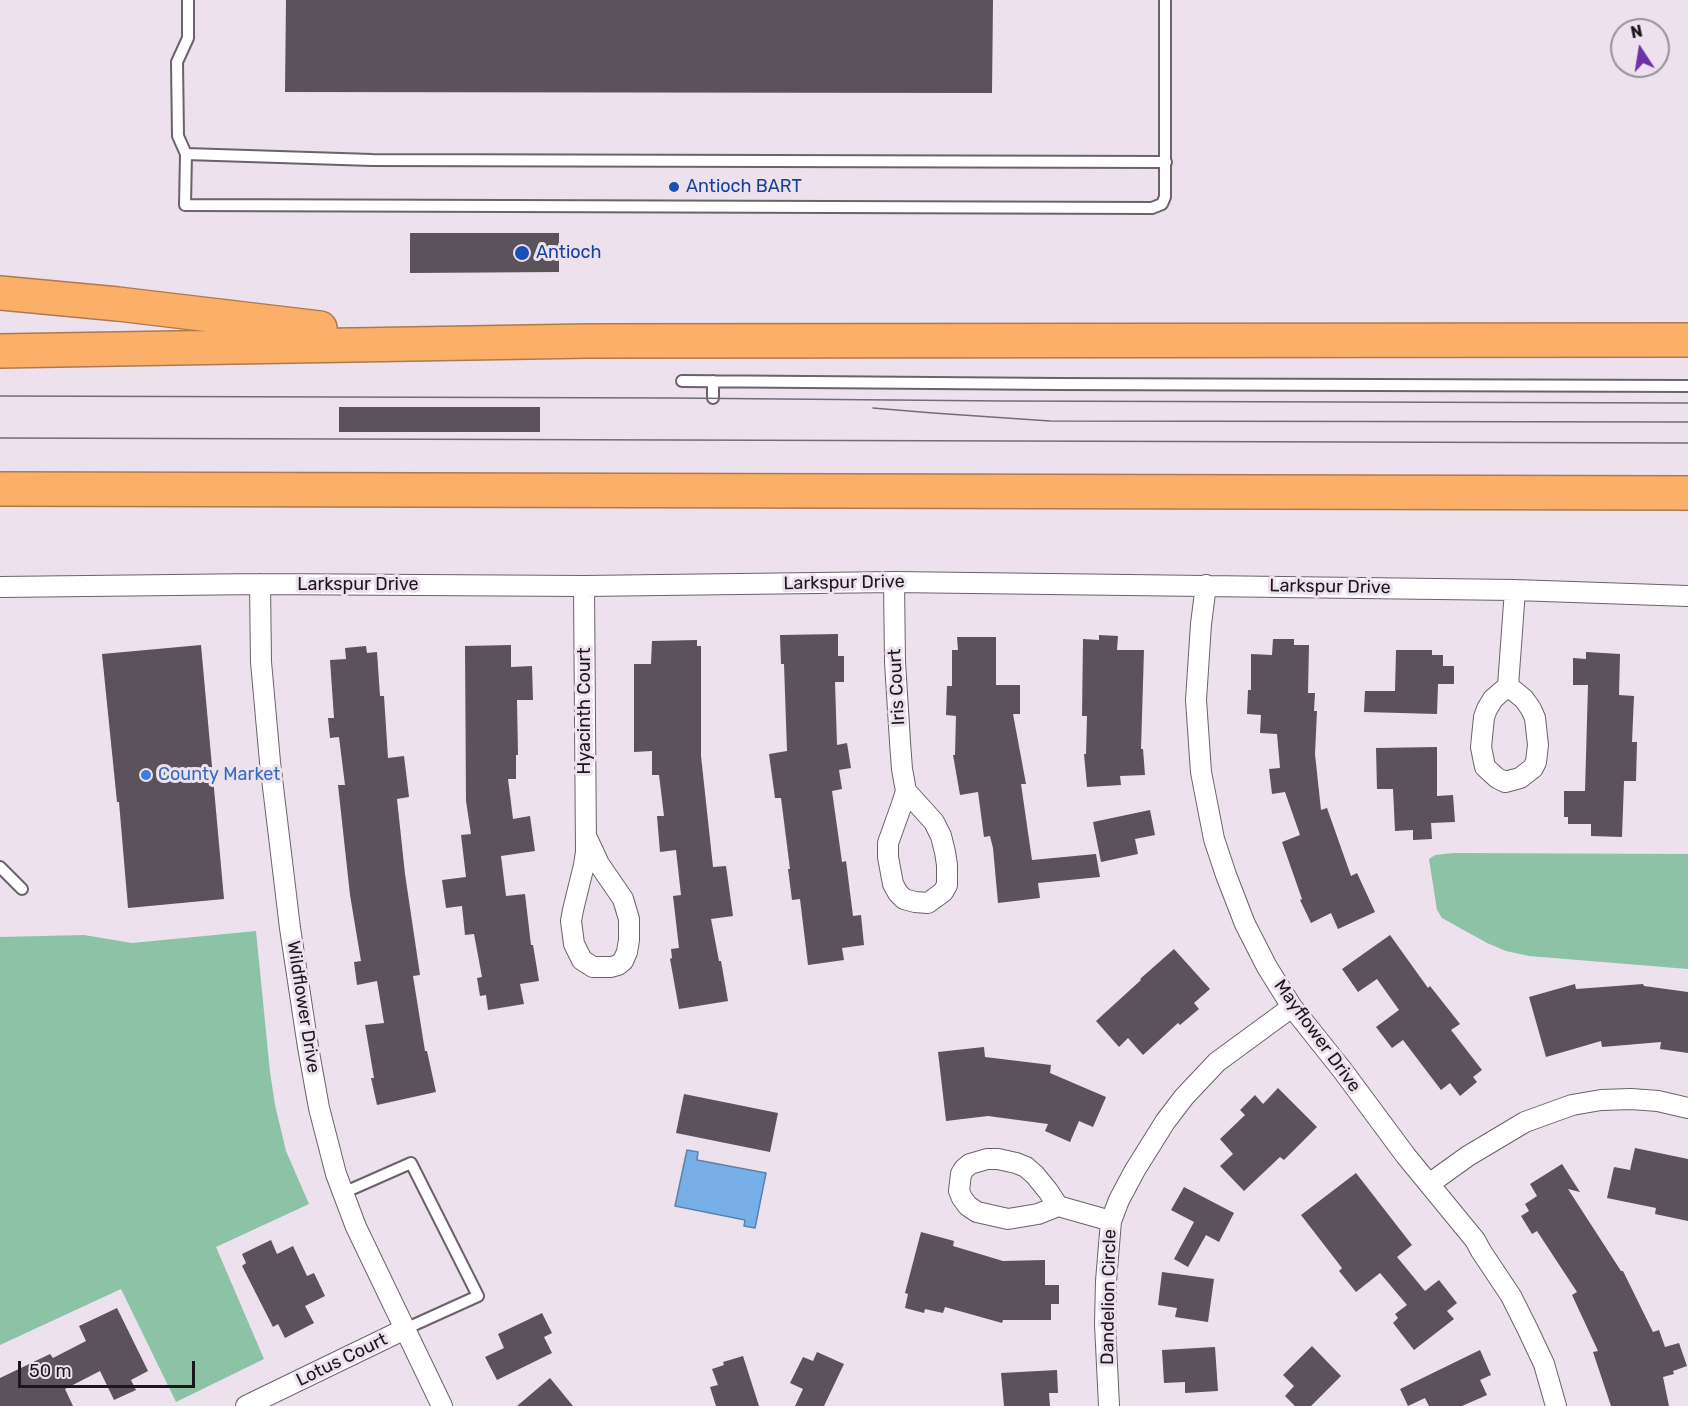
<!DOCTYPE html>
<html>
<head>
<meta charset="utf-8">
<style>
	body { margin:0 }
	#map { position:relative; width:1688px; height:1406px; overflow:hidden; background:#ece1ed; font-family:Rubik,sans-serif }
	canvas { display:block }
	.north { position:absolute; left:1610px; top:18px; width:60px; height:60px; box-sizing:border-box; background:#ece1ed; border:2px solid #989099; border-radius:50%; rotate:348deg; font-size:16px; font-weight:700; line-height:24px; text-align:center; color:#1b171b }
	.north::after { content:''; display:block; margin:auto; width:21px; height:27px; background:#6f31a7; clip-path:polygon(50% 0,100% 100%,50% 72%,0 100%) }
	.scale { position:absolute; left:18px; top:1361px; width:177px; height:27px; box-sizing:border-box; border:3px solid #1b171b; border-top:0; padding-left:8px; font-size:18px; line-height:21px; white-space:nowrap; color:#1b171b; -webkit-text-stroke:4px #ece1ed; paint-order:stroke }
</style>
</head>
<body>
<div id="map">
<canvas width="1688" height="1406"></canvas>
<div class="north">N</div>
<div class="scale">50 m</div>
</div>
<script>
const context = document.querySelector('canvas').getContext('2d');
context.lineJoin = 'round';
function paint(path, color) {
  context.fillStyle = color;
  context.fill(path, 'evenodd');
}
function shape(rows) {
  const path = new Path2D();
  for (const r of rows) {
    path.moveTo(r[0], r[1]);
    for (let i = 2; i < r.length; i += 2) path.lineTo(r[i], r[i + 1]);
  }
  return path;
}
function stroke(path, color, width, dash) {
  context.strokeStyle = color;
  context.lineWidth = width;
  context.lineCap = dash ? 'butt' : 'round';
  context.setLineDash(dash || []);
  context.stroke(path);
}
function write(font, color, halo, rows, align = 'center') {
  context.font = font + ' Rubik,sans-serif';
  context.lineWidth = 6;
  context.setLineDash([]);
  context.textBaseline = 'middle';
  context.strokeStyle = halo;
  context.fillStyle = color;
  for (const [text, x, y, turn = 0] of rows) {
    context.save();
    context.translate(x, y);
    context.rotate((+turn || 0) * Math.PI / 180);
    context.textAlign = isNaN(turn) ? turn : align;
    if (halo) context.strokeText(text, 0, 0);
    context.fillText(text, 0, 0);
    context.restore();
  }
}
const green = shape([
	[1453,853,1688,854,1688,969,1529,956,1506,951,1487,943,1442,918,1437,910,1429,859,1435,855],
	[256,931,270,1072,275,1105,286,1151,309,1204,216,1247,264,1359,176,1402,121,1289,0,1345,0,937,84,935,132,943]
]);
const water = shape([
	[687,1150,698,1152,697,1160,766,1173,755,1228,744,1226,745,1220,675,1206,687,1150]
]);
const building = shape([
	[286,0,993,0,992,93,285,92],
	[410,233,559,233,559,272,410,273],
	[339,407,540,407,540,432,339,432],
	[838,634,838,656,844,656,844,682,835,682,837,745,847,743,851,768,839,770,842,789,832,791,842,862,846,861,853,916,861,915,864,945,842,948,844,960,808,965,800,899,792,900,788,869,790,869,781,798,775,798,769,754,787,751,784,664,781,664,780,635],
	[1099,635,1118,636,1117,650,1144,650,1141,749,1143,749,1145,775,1120,776,1121,785,1087,787,1084,754,1086,754,1087,716,1082,716,1083,639,1099,640],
	[957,637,996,637,996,685,1020,685,1020,714,1013,714,1026,784,1021,784,1032,860,1096,854,1100,877,1038,883,1040,898,998,903,993,848,990,836,984,837,978,792,960,795,953,755,955,755,956,716,946,715,947,686,952,686,952,650,958,650],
	[1273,639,1294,639,1294,645,1309,645,1308,693,1315,693,1314,711,1317,711,1315,754,1321,810,1327,808,1351,876,1357,873,1375,912,1338,929,1331,913,1311,923,1300,900,1302,899,1282,842,1300,835,1285,792,1272,794,1269,769,1280,768,1277,734,1260,733,1261,715,1247,714,1248,690,1251,690,1251,654,1272,655],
	[697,640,697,646,701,646,701,756,713,867,726,866,733,916,711,919,719,961,721,961,728,1001,679,1009,670,959,672,958,671,949,679,948,673,896,681,895,676,850,660,852,657,816,664,816,659,775,652,775,652,751,634,752,634,664,651,664,652,641],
	[201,645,224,899,128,908,119,802,117,802,102,654],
	[511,645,511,667,532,666,533,700,517,700,518,755,516,755,516,779,508,779,513,819,530,816,535,851,501,856,506,896,525,894,531,945,533,945,539,981,520,984,524,1004,488,1010,486,995,480,996,477,978,482,977,474,934,465,935,462,906,446,908,442,880,466,877,461,835,471,834,466,801,465,646],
	[366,646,367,653,377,652,380,696,384,696,388,758,404,756,409,797,397,799,405,874,420,975,413,976,425,1051,427,1051,436,1092,377,1105,371,1078,374,1078,365,1025,384,1023,377,981,357,985,354,962,361,961,350,895,338,785,345,785,339,737,330,738,328,718,334,718,330,660,346,659,345,648],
	[1396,650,1432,650,1432,655,1443,655,1443,666,1454,666,1454,684,1438,684,1437,714,1364,712,1365,691,1395,691],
	[1586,652,1620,654,1619,695,1634,696,1632,742,1637,742,1636,781,1624,781,1622,837,1591,836,1591,824,1568,824,1568,817,1564,817,1564,791,1585,791,1588,685,1573,685,1573,658,1586,659],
	[1437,747,1437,796,1453,795,1455,822,1431,823,1432,839,1413,840,1413,830,1395,831,1393,789,1377,789,1376,748],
	[1150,810,1155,835,1135,839,1138,854,1101,862,1093,822],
	[1390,935,1428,988,1430,986,1460,1024,1451,1030,1482,1070,1473,1077,1477,1082,1460,1096,1450,1083,1441,1090,1403,1040,1392,1048,1376,1027,1399,1010,1377,979,1358,992,1342,969],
	[1174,949,1210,989,1194,1003,1199,1009,1180,1025,1178,1023,1143,1055,1128,1038,1119,1047,1096,1021,1141,980,1140,979],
	[1575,984,1576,989,1643,984,1644,986,1688,992,1688,1053,1660,1049,1661,1042,1602,1047,1601,1041,1546,1057,1529,997],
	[984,1047,985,1057,1051,1065,1050,1073,1106,1097,1093,1127,1079,1121,1070,1142,1045,1131,1048,1124,988,1116,946,1121,938,1052],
	[1278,1088,1317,1127,1284,1160,1280,1157,1244,1191,1220,1166,1233,1154,1220,1139,1245,1115,1240,1110,1255,1095,1263,1104],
	[684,1094,778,1113,770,1152,676,1133],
	[1635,1148,1688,1159,1688,1221,1655,1214,1656,1208,1607,1198,1614,1167,1630,1170],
	[1562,1164,1580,1192,1568,1189,1621,1271,1623,1271,1653,1332,1659,1330,1665,1347,1679,1343,1687,1366,1673,1371,1674,1374,1663,1377,1669,1406,1611,1406,1593,1352,1598,1351,1572,1295,1577,1292,1537,1231,1532,1234,1521,1216,1529,1211,1525,1204,1537,1196,1530,1184],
	[1356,1173,1412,1245,1397,1257,1425,1291,1439,1280,1457,1303,1447,1311,1454,1319,1414,1350,1393,1323,1398,1318,1395,1314,1407,1305,1380,1273,1356,1292,1339,1271,1342,1268,1301,1215],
	[1184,1187,1234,1213,1219,1242,1206,1235,1188,1267,1174,1259,1194,1222,1171,1210],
	[921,1232,954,1241,953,1246,1003,1261,1045,1260,1045,1285,1059,1285,1059,1304,1051,1304,1051,1320,1003,1320,1002,1323,945,1307,943,1313,925,1309,924,1313,905,1308,908,1294,905,1293],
	[271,1240,277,1254,293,1246,307,1276,314,1273,325,1296,305,1306,314,1323,285,1338,278,1324,273,1327,242,1266,246,1263,242,1254],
	[1162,1272,1214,1279,1208,1322,1175,1317,1177,1308,1158,1305],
	[117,1308,148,1371,131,1380,136,1390,114,1400,100,1371,65,1389,73,1406,0,1406,0,1378,50,1354,53,1358,86,1341,79,1326],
	[542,1313,552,1333,544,1337,552,1353,497,1380,485,1357,504,1348,498,1334],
	[1312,1346,1341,1376,1311,1406,1295,1406,1285,1396,1294,1386,1283,1375],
	[1215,1347,1218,1391,1185,1393,1185,1382,1164,1383,1162,1350],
	[1480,1350,1491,1375,1480,1380,1487,1395,1462,1406,1429,1406,1425,1398,1408,1406,1400,1389],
	[817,1352,844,1364,824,1406,795,1406,803,1389,790,1383,803,1357,813,1361],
	[743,1356,759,1406,716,1406,710,1387,718,1385,712,1369,724,1365,723,1362],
	[1057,1370,1058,1393,1049,1393,1050,1406,1004,1406,1001,1373],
	[550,1378,573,1406,517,1406]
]);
const service = shape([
	[188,0,188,38,177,62,178,136,186,154,185,205,1152,208,1162,204,1165,197,1165,0],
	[186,154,372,160,1166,162],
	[682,381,1058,384,1688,386],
	[713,398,713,381],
	[0,867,22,889],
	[343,1193,411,1163,478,1296,405,1329]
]);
const minor = shape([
	[894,582,895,662,900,742,902,769,906,791,902,804,888,843,888,857,893,884,898,893,904,899,915,902,928,903,943,892,947,885,947,865,945,852,941,836,934,822,906,791],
	[260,584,261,662,270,762,290,928,308,1047,319,1108,336,1174,356,1227,442,1406],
	[1206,585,1201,624,1196,700,1201,772,1214,839,1226,875,1245,924,1267,967,1292,1007,1343,1071,1406,1156,1475,1240,1481,1251,1511,1296,1528,1330,1544,1364,1556,1406],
	[584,586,586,852,584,865,573,910,571,921,574,944,582,960,593,967,611,967,618,965,623,961,627,952,629,940,629,919,623,899,599,864,586,836],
	[0,587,260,584,584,586,894,582,1515,590,1688,596],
	[1508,686,1524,699,1531,709,1535,718,1538,745,1536,762,1533,768,1520,778,1505,782,1497,778,1485,767,1481,747,1484,717,1487,709,1493,699,1508,686],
	[1508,686,1515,590],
	[1429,1184,1468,1156,1525,1122,1572,1105,1601,1100,1631,1099,1658,1101,1688,1108],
	[1058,1206,1048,1191,1035,1175,1026,1167,1016,1163,998,1159,987,1159,970,1164,964,1169,961,1174,959,1191,962,1198,968,1206,977,1212,1008,1219,1038,1214,1058,1206,1111,1221],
	[246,1406,405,1329],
	[1109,1406,1105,1324,1106,1281,1111,1221,1119,1200,1135,1170,1165,1122,1184,1097,1217,1062,1292,1007]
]);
const motorway = shape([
	[0,293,118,304,320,328],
	[0,351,588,341,1688,340],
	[0,489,1688,493]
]);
const tram = shape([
	[0,396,672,398,1003,401,1688,403],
	[873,408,933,413,1050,421,1688,422],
	[0,438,1688,443]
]);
const markers = [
	[674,187,6,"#1a4fb4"],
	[522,253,8,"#1a4fb4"],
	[146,775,6,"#3f7fe0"]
];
const transitNames = [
	["Antioch BART",686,187],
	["Antioch",536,253]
];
const streetNames = [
	["Larkspur Drive",844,583,-1],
	["Larkspur Drive",358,585],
	["Larkspur Drive",1330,587,1],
	["Iris Court",897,687,-93],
	["Hyacinth Court",585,711,-90],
	["Wildflower Drive",303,1007,81],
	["Mayflower Drive",1317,1036,54],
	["Dandelion Circle",1109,1297,-89],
	["Lotus Court",342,1360,-26]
];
const shopNames = [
	["County Market",158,775]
];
paint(green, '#8cc3a6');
paint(water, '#77b0e9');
stroke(water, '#5b82ab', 1.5);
paint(building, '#5b525c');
stroke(service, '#6b626c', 14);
stroke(minor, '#6b626c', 22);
stroke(motorway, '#ad7a4d', 36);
stroke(service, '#fff', 10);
stroke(minor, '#fff', 20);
stroke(motorway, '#fcaf68', 33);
stroke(tram, '#736c73', 1.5);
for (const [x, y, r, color] of markers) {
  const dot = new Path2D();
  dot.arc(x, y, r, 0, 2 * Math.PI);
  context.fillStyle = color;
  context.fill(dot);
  stroke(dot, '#ece1ed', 2);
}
write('18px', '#164399', '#ece1ed', transitNames, 'left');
write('18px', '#1b171b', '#ece1ed', streetNames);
write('18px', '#366cbe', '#ece1ed', shopNames, 'left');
</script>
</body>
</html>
